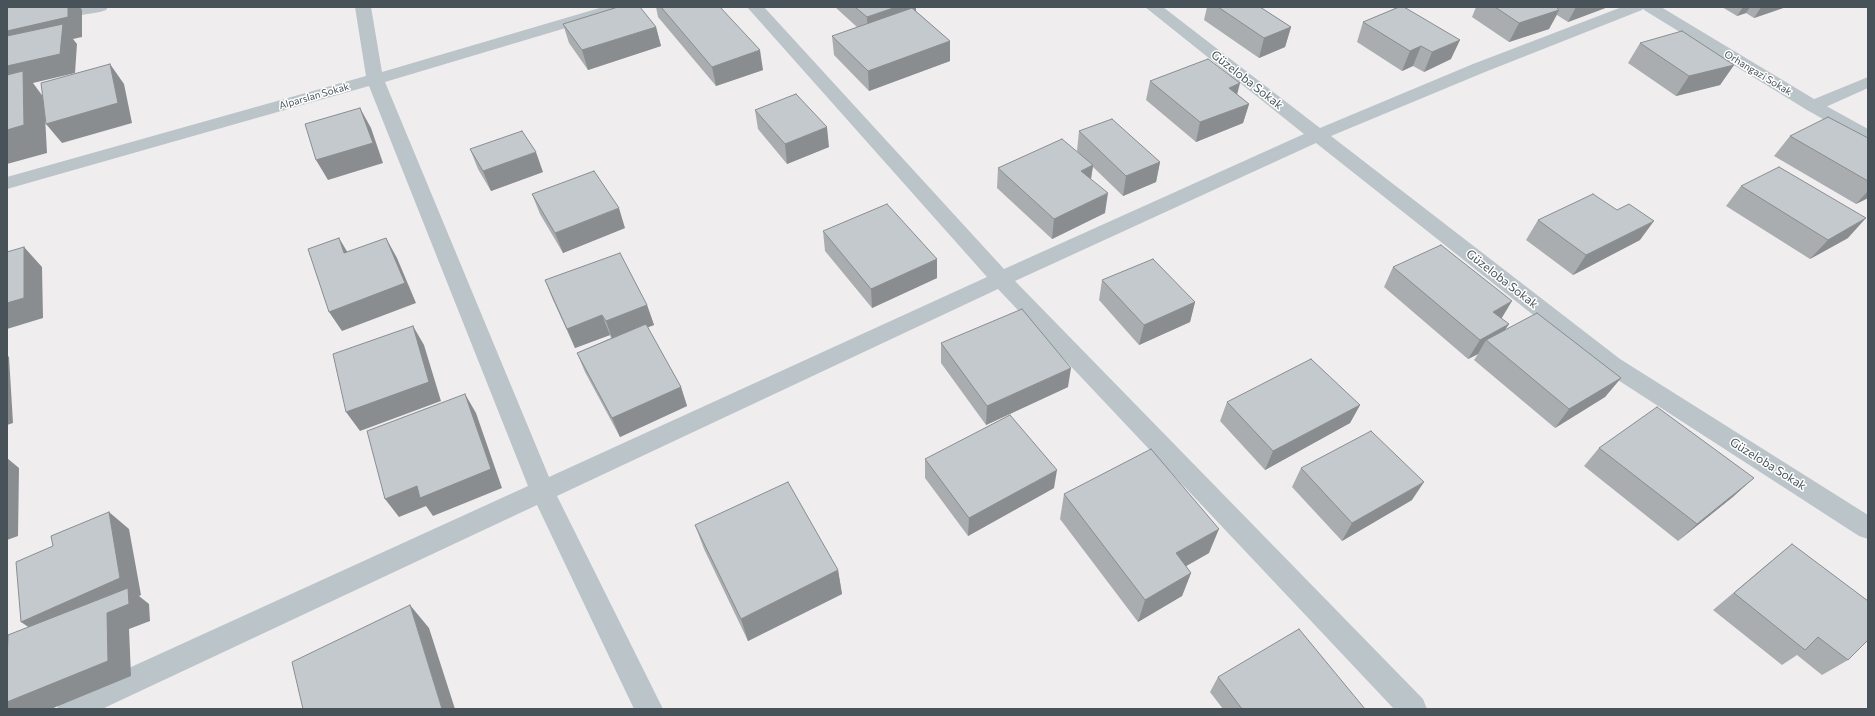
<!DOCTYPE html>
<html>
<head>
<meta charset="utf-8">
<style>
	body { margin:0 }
	#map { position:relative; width:1875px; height:716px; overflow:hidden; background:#f0edee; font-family:Commissioner,sans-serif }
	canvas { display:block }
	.frame { position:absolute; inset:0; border:8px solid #475359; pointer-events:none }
</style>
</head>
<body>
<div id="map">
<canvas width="1875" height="716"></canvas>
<div class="frame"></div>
</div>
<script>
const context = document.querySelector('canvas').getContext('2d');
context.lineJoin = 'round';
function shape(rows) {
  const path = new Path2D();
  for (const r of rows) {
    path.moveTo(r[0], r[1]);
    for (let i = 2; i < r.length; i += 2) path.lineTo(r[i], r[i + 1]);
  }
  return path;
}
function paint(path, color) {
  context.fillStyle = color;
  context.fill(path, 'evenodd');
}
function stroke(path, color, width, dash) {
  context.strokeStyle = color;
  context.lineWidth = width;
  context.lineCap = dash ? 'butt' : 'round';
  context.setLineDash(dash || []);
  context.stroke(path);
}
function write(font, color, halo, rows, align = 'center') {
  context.font = font + ' Commissioner,sans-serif';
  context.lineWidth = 3;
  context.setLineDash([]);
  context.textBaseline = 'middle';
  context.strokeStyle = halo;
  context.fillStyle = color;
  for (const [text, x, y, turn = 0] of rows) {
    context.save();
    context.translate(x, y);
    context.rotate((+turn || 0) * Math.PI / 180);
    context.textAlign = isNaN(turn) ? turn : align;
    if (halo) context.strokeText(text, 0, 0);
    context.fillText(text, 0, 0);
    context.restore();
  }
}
const service = shape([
	[1868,77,1868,88,1819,110,1813,111,1807,110,1804,106,1807,102,1868,77]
]);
const minor = shape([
	[71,7,108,7,106,10,100,12,7,27,7,17,71,7],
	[355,7,371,7,382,72,603,7,628,7,626,10,385,82,549,477,987,277,747,7,764,7,1004,269,1304,134,1145,7,1163,7,1320,128,1473,64,1622,7,1644,7,1642,10,1485,72,1331,136,1620,359,1868,515,1868,539,1859,536,1604,371,1316,143,1015,281,1423,699,1427,709,1394,709,998,289,557,496,663,709,634,709,537,505,102,709,57,709,61,699,528,486,369,86,7,189,7,177,366,76,355,7]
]);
const tertiary = shape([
	[1642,7,1661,7,1819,102,1868,129,1868,143,1862,141,1807,110,1644,10,1642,7]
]);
const wall = shape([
	[656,7,720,7,763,70,716,86,658,17],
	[835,7,916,7,916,11,950,41,950,61,869,91,834,55,832,36,857,27],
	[1207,7,1260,7,1291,27,1285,47,1259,58,1204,20],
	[1399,7,1451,59,1424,72,1413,66,1402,71,1357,42,1363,22],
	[1476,7,1608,7,1568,22,1557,15,1549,29,1509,42,1472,17],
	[1722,7,1786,7,1754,18,1746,13,1737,16],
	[563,24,656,27,661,46,588,70,569,43],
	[1640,43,1734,65,1720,85,1676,96,1628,63],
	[1150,81,1237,94,1249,104,1243,123,1196,142,1146,100],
	[755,110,829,147,787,164,758,129],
	[1079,131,1160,162,1156,182,1123,196,1093,167,1091,179,1105,213,1052,239,997,188,998,168,1082,156,1077,151],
	[1790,136,1868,138,1868,198,1856,204,1774,156],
	[470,149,543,172,491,191,478,169],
	[1741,186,1848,238,1810,259,1726,206],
	[532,194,625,228,563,253,540,214],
	[1617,210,1640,240,1573,275,1526,240,1538,220],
	[823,231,937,278,872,308,825,251],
	[1393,267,1502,319,1505,330,1621,378,1605,397,1555,428,1474,360,1478,354,1468,359,1384,287],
	[545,280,647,305,654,325,647,327,681,387,687,406,620,437,585,372,577,353,611,338,610,335,575,348,553,300],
	[1102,280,1195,302,1190,322,1139,345,1099,300],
	[941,343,1068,387,986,425,941,363],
	[1227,402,1360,405,1350,423,1265,470,1220,421],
	[1599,448,1734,496,1678,541,1584,466],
	[925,459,1054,488,968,536,925,478],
	[1301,468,1412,500,1342,541,1292,487],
	[1064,494,1209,553,1186,566,1191,573,1182,596,1138,622,1060,519],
	[695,525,838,570,842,594,748,641,704,549],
	[1792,544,1848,660,1822,675,1797,655,1782,665,1713,610,1770,562],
	[1218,677,1365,709,1223,709,1210,692]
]);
const shadedWall = shape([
	[68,7,80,7,82,10,82,37,73,39,77,44,75,73,33,83,44,98,47,153,7,164,7,31],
	[896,7,916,7,916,13,868,37,867,17],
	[1576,7,1608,7,1568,22],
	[1743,7,1750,7,1746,13,1737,16],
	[1761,7,1786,7,1754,18],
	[1559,10,1549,29,1509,42,1519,23],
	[656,27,661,46,588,70,582,50],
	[1291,27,1285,47,1259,58,1264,38],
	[1460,40,1451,59,1424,72,1432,52],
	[950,41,950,61,869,91,868,71],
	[1421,46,1413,66,1402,71,1410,51],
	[760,50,763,70,716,86,712,67],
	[110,64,124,84,132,123,62,143,46,124],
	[1734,65,1720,85,1676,96,1689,76],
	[1240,83,1235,103,1229,88],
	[1249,104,1243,123,1196,142,1200,122],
	[360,108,371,128,383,163,328,180,316,160],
	[827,127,829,147,787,164,785,144],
	[536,152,543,172,491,191,483,171],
	[1160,162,1156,182,1123,196,1126,176],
	[1093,165,1090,185,1081,171],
	[1868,191,1868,198,1856,204],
	[1108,193,1105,213,1052,239,1054,219],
	[619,208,625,228,563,253,555,233],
	[1866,218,1848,238,1810,259,1828,240],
	[1654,221,1640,240,1573,275,1586,255],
	[339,238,351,258,344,253],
	[386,238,397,258,416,303,342,331,329,312],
	[24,247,42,267,43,318,7,329,7,303],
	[937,259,937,278,872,308,871,289],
	[1512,301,1500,321,1493,312],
	[1195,302,1190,322,1139,345,1144,325],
	[647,305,654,325,613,341,606,321],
	[602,315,610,335,575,348,567,329],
	[1509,324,1496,344,1486,340,1478,354,1468,359,1480,340],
	[413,326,424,345,441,401,360,431,346,412],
	[7,355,9,357,13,423,7,425],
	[1071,368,1068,387,986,425,987,406],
	[1621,378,1605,397,1555,428,1569,409],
	[681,387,687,406,620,437,612,418],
	[465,394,476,413,502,488,433,516,426,506,399,517,385,499,417,486],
	[1360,405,1350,423,1265,470,1273,451],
	[7,458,19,468,18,536,7,540],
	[1057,470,1054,488,968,536,969,518],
	[1754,478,1734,496,1678,541,1697,524],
	[1424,482,1412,500,1342,541,1352,523],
	[109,512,129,529,141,595,139,596,149,604,150,621,129,629,131,676,51,709,18,709,16,708,16,709,7,709,7,634,8,657,46,639,21,622],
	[1219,529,1209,553,1167,577,1176,553],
	[838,570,842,594,748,641,741,619],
	[1191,573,1182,596,1138,622,1145,600],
	[410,605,429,628,455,709,442,709]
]);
const building = shape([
	[7,7,68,7,68,17,7,31,7,7],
	[618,7,640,7,656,27,582,50,563,24,618,7],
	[661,7,720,7,760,50,712,67,661,7],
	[855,7,896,7,867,17,855,7],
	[1218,7,1260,7,1291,27,1264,38,1218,7],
	[1399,7,1404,7,1460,40,1432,52,1421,46,1410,51,1363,22,1399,7],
	[1495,7,1556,7,1559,10,1519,23,1495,7],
	[912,8,950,41,868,71,832,36,912,8],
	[63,24,60,54,7,66,7,36,63,24],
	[1682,31,1734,65,1689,76,1640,43,1682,31],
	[1208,59,1240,83,1229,88,1249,104,1200,122,1150,81,1208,59],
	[110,64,118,103,46,124,41,83,110,64],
	[23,71,24,125,7,130,7,75,23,71],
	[796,94,827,127,785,144,755,110,796,94],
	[360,108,373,143,316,160,305,124,360,108],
	[1828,117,1868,138,1868,181,1790,136,1828,117],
	[1112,119,1160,162,1126,176,1079,131,1112,119],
	[522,131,536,152,483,171,470,149,522,131],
	[1062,139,1093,165,1081,171,1108,193,1054,219,998,168,1062,139],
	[1779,167,1866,218,1828,240,1741,186,1779,167],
	[594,171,619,208,555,233,532,194,594,171],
	[1593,194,1617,210,1629,204,1654,221,1586,255,1538,220,1593,194],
	[887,204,937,259,871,289,823,231,887,204],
	[339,238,344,253,386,238,405,283,329,312,308,249,339,238],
	[1441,245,1512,301,1493,312,1509,324,1480,340,1393,267,1441,245],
	[24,247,24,298,7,303,7,252,24,247],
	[620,253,647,305,606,321,602,315,567,329,545,280,620,253],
	[1153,259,1195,302,1144,325,1102,280,1153,259],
	[1022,309,1071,368,987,406,941,343,1022,309],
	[1537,313,1621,378,1569,409,1486,340,1537,313],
	[646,324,681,387,612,418,577,353,646,324],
	[413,326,429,382,346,412,333,354,413,326],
	[1311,359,1360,405,1273,451,1227,402,1311,359],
	[465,394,491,469,420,498,417,486,385,499,367,431,465,394],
	[1657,407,1754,478,1697,524,1599,448,1657,407],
	[1010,415,1057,470,969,518,925,459,1010,415],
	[1371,431,1424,482,1352,523,1301,468,1371,431],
	[1151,449,1219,529,1176,553,1191,573,1145,600,1064,494,1151,449],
	[788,482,838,570,741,619,695,525,788,482],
	[109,512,120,578,21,622,16,562,53,546,51,536,109,512],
	[1792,544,1868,601,1868,640,1848,660,1818,637,1805,650,1734,593,1792,544],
	[128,588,129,604,107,613,108,661,7,702,7,661,8,635,128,588],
	[410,605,442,709,303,709,292,662,410,605],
	[1299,629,1365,709,1242,709,1218,677,1299,629]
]);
const farStreetnames = [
	["Orhangazi Sokak",1758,73,31],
	["Alparslan Sokak",314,96,-16]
];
const streetNames = [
	["Güzeloba Sokak",1247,80,38],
	["Güzeloba Sokak",1502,279,38],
	["Güzeloba Sokak",1768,464,32]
];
paint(service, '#bac4c9');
paint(minor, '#bac4c9');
paint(tertiary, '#bac4c9');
paint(wall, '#a9adb0');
paint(shadedWall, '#898d90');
paint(building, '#c4c9cd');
stroke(building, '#898d90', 1);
write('10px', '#475359', '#fff', farStreetnames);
write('12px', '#475359', '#fff', streetNames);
</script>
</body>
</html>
